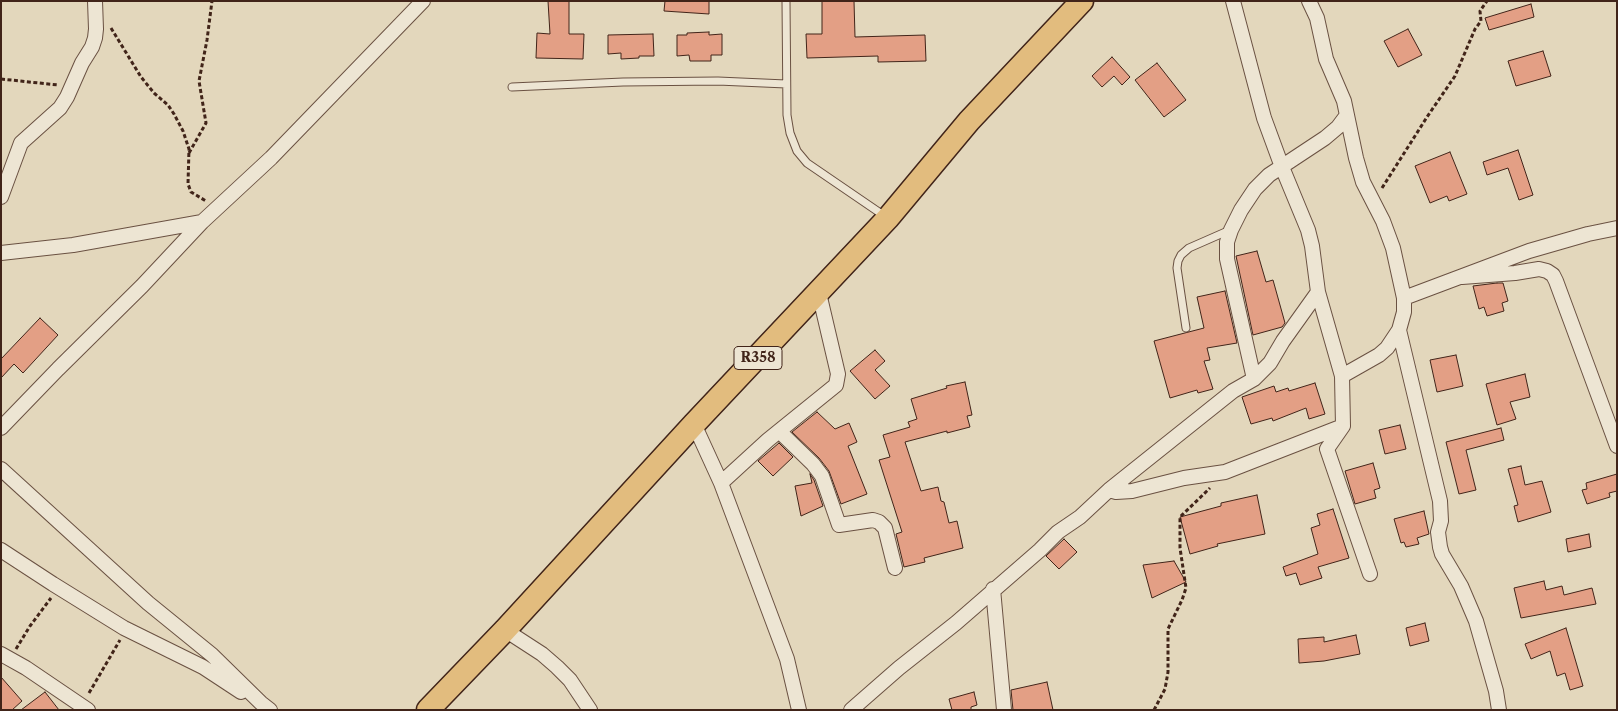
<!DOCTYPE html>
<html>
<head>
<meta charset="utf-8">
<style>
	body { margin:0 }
	#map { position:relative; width:1618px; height:711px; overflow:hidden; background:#e3d7bc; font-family:"Libre Caslon Text",serif }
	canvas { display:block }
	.frame { position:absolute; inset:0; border:2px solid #412419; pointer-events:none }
</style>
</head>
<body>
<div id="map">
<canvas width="1618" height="711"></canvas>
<div class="frame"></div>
</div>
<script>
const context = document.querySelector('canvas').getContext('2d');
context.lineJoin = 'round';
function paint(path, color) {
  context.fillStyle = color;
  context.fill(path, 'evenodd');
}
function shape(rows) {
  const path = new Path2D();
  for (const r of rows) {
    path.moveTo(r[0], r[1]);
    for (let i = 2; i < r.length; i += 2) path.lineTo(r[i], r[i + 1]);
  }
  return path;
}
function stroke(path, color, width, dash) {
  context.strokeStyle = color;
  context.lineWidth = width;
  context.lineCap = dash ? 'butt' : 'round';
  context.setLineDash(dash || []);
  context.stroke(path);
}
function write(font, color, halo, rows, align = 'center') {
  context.font = font + ' "Libre Caslon Text",serif';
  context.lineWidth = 4;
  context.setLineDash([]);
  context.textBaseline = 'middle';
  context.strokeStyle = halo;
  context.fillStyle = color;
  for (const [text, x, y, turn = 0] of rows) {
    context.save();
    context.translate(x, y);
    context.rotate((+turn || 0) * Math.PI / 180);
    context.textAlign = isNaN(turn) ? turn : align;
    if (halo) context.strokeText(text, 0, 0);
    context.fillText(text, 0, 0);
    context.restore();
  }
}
const building = shape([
	[548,1,569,1,569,34,584,34,583,59,536,58,537,33,550,34,548,1],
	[665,1,709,1,709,14,664,11,665,1],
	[822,1,854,1,855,37,925,35,926,61,878,62,878,56,807,58,806,34,822,34,822,1],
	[1531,4,1534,17,1489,30,1485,18,1531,4],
	[1408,29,1422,55,1398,67,1384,41,1408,29],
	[709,32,709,35,722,34,722,55,711,55,711,61,690,61,689,55,677,56,677,35,687,35,687,33,709,32],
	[653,34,654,56,639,56,639,58,621,59,621,53,608,54,608,35,653,34],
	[1543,51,1551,76,1516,86,1508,61,1543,51],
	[1112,57,1130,77,1122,85,1114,76,1102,87,1092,76,1112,57],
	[1157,63,1186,100,1164,117,1135,80,1157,63],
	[1518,150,1533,195,1519,200,1508,168,1487,175,1483,162,1518,150],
	[1450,152,1467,194,1449,201,1447,196,1430,203,1415,166,1450,152],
	[1257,251,1266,282,1273,280,1285,323,1282,327,1253,335,1236,256,1257,251],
	[1497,283,1503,283,1508,301,1502,303,1504,311,1487,316,1484,307,1479,309,1473,286,1497,283],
	[1225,291,1237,343,1207,348,1210,360,1204,361,1213,389,1198,393,1197,390,1170,398,1154,341,1204,328,1197,297,1225,291],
	[40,318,58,335,23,373,14,364,1,378,1,359,40,318],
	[875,350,885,361,875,370,890,386,875,399,850,371,875,350],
	[1456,355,1463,386,1437,392,1430,360,1456,355],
	[1525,374,1530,397,1510,402,1516,419,1497,425,1486,384,1525,374],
	[965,382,972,415,967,416,970,427,947,433,947,431,905,442,921,491,938,487,941,501,944,502,949,523,957,521,963,548,924,558,925,562,904,567,896,534,902,532,879,460,890,457,883,435,910,427,908,422,917,419,911,399,947,388,946,386,965,382],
	[1315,383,1325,414,1309,419,1306,408,1273,421,1272,418,1251,424,1242,397,1274,386,1276,392,1288,388,1289,391,1315,383],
	[817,412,835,429,849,423,857,442,848,446,867,494,841,504,829,471,819,458,792,432,817,412],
	[1400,425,1406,449,1385,454,1379,430,1400,425],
	[1501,428,1504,440,1466,450,1476,490,1459,494,1446,442,1501,428],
	[779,443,793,457,773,476,758,461,779,443],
	[1373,463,1380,488,1374,490,1376,498,1355,504,1345,471,1373,463],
	[1521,466,1525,485,1542,481,1551,512,1518,522,1514,506,1518,505,1508,469,1521,466],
	[810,474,814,480,823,506,801,516,795,486,812,483,810,474],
	[1617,474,1617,491,1609,493,1610,497,1587,504,1582,490,1587,489,1586,483,1617,474],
	[1257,495,1265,534,1217,544,1218,546,1190,554,1180,517,1221,506,1221,503,1257,495],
	[1333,509,1349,558,1318,567,1322,578,1300,585,1296,573,1286,576,1283,567,1318,554,1311,528,1320,525,1317,514,1333,509],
	[1424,511,1429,534,1417,538,1419,544,1406,547,1404,542,1401,543,1394,519,1424,511],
	[1589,534,1591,547,1568,552,1566,539,1589,534],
	[1064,539,1077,552,1059,569,1046,556,1064,539],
	[1174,561,1186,582,1152,598,1143,565,1174,561],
	[1544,581,1546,590,1562,586,1564,595,1592,588,1596,604,1521,618,1514,588,1544,581],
	[1425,623,1429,641,1410,646,1406,628,1425,623],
	[1566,628,1583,686,1570,690,1565,673,1557,676,1550,651,1531,659,1525,644,1566,628],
	[1356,635,1360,654,1324,661,1299,663,1298,639,1324,637,1324,642,1356,635],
	[1,677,22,701,12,710,1,710,1,677],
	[1047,682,1053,710,1013,710,1011,690,1047,682],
	[45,692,59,710,21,710,45,692],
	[974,692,977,705,971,707,971,710,952,710,949,699,974,692]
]);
const path = shape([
	[111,28,141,77,154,93,168,105,174,114,183,131,189,149,188,184,191,192,206,201],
	[1,79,58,85],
	[189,153,206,123,199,81,207,40,212,1],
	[1382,188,1427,117,1455,76,1475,29,1481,21,1480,11,1487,1],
	[16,649,30,626,51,598],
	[89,693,120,640],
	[1154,710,1165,689,1168,672,1168,629,1182,600,1186,588,1180,548,1180,517,1210,488]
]);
const lane = shape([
	[786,1,787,115,790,133,797,151,807,163,886,217],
	[512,87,623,82,718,81,786,84],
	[1186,328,1177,268,1178,261,1181,255,1189,248,1230,230]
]);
const street = shape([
	[1233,1,1264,118,1282,167,1308,230,1312,246,1318,292,1342,376,1343,426,1327,449,1370,574],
	[1309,1,1317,18,1326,59,1344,101,1356,158,1363,182,1383,221,1393,248,1404,298,1404,312,1399,330,1440,501,1441,521,1438,532,1440,547,1442,554,1461,586,1476,621,1496,691,1499,710],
	[1,197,21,143,60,108,67,97,82,63,92,47,95,38,96,29,95,1],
	[1,253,73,245,202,222],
	[1462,277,1515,273,1539,269,1547,271,1553,275,1556,281,1617,446],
	[1404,298,1529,251,1588,234,1617,228],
	[1342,376,1379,355,1387,348,1399,330],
	[1254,379,1227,259,1227,242,1231,230,1241,210,1255,189,1269,175,1325,138,1338,127,1347,115],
	[694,424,721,483,787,659,799,710],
	[1,428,58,369,142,286,202,222,271,158,423,1],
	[779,431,813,464,822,476,839,525,873,520,879,522,885,528,895,568],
	[1,469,148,603,212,655,261,703,270,710],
	[721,483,768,440,836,385,838,374,819,293],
	[1109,490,1116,492,1132,491,1184,478,1225,472,1343,426],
	[1,550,53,584,124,628,203,667,241,692],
	[993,589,1004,710],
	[505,630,542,654,557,667,570,680,590,710],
	[1,654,26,668,88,710],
	[851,710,899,668,956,623,1040,550,1058,532,1080,517,1109,490,1233,391,1254,379,1270,363,1283,341,1318,292]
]);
const primary = shape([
	[428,710,505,630,694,424,888,218,969,121,1082,1]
]);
const shields = [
	[758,358,48]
];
const shieldNames = [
	["R358",758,358]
];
paint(building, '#e39f85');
stroke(building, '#412419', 1);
stroke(lane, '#6a5142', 9);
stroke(street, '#6a5142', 16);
stroke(primary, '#412419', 25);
stroke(path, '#412419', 3, [4, 2.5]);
stroke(lane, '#ede5d3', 7);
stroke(street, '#ede5d3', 14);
stroke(primary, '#e2bc7e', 22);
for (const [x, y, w] of shields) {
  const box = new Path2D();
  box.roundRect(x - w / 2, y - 11.5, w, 23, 4);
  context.fillStyle = '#ede5d3';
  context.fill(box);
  stroke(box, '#412419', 1);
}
write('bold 14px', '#412419', null, shieldNames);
</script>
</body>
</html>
